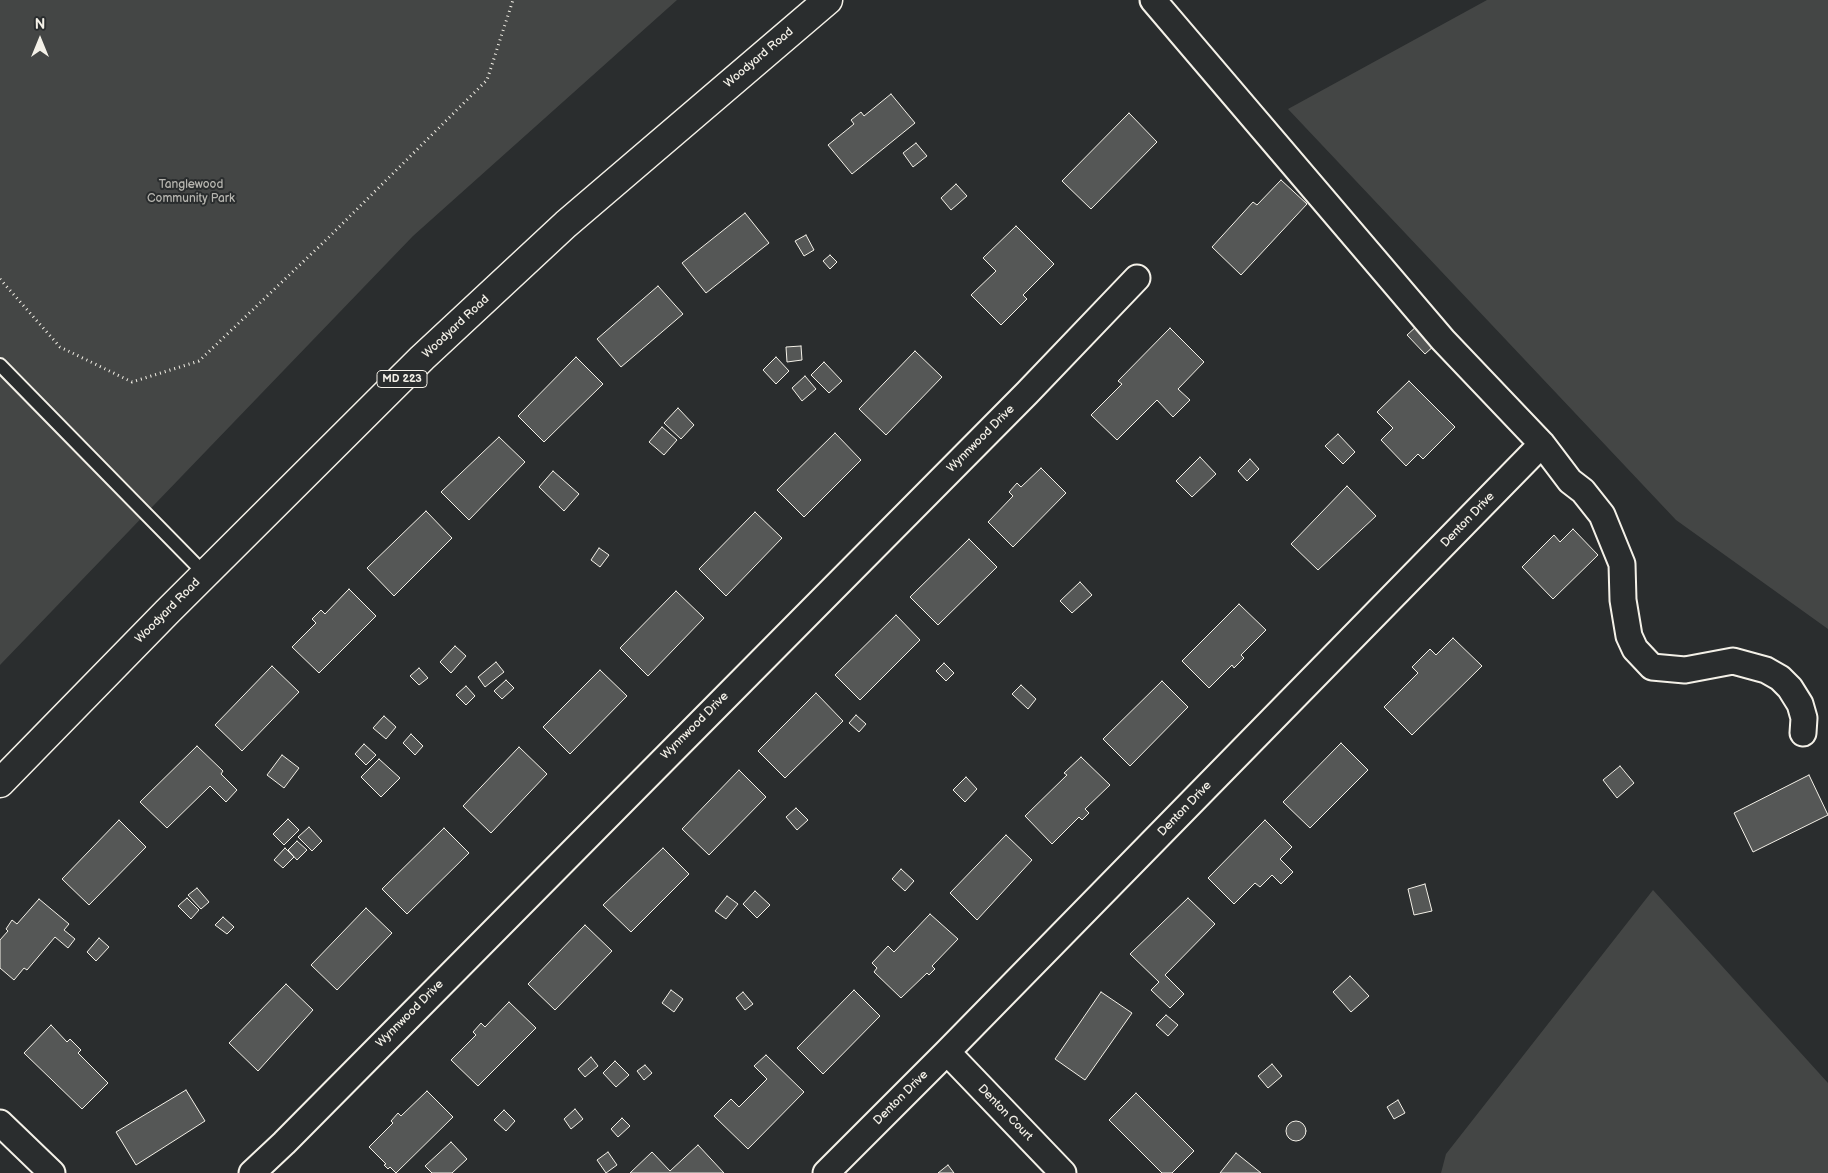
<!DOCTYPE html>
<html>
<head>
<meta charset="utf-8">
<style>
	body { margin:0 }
	#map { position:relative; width:1828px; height:1173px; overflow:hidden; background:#2a2d2e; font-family:"Balsamiq Sans",sans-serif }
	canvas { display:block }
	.north { position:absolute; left:15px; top:15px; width:50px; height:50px; -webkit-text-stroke:4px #2a2d2e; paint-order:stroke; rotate:0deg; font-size:14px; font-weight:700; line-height:20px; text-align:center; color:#f4f1e8 }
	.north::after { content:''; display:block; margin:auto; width:18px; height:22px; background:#f4f1e8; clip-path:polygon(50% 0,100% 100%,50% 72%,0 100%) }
</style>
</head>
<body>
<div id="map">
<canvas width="1828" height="1173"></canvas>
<div class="north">N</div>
</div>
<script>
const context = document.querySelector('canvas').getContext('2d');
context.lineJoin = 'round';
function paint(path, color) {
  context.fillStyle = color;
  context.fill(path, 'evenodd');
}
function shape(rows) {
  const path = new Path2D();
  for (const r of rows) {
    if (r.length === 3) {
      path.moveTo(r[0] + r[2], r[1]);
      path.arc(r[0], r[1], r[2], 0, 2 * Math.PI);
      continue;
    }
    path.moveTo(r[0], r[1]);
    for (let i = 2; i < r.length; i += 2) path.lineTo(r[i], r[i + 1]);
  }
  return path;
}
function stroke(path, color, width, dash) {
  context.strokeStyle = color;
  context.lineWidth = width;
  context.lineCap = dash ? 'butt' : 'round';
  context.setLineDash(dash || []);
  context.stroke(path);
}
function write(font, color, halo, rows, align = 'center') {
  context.font = font + ' "Balsamiq Sans",sans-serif';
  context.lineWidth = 4;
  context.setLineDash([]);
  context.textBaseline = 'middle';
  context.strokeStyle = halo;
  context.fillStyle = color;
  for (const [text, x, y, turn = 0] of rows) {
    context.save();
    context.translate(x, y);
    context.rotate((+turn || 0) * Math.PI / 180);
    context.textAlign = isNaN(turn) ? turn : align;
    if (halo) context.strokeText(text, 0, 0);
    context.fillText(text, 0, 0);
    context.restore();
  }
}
const green = shape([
	[0,0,677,0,413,236,0,665],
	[1487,0,1828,0,1828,629,1676,520,1288,109],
	[1653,890,1828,1083,1828,1173,1441,1173,1446,1154]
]);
const building = shape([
	[891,94,915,123,852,174,828,145,854,124,851,120,861,112,864,116,891,94],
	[1129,113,1157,142,1091,209,1062,181,1129,113],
	[916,143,927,156,913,167,903,153,916,143],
	[1281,180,1307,204,1241,275,1212,247,1253,202,1257,205,1281,180],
	[956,184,967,196,951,210,941,198,956,184],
	[745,213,769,243,706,293,682,263,745,213],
	[1016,226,1054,264,1023,295,1027,299,1001,325,971,295,996,271,983,258,1016,226],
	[806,235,814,250,804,256,795,241,806,235],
	[830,255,837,262,830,269,823,261,830,255],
	[658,286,683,314,621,367,597,339,658,286],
	[1418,325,1436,344,1425,354,1407,335,1418,325],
	[1170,328,1204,362,1178,389,1190,400,1173,417,1157,400,1117,440,1091,415,1122,384,1118,381,1170,328],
	[801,346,802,360,787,362,786,347,801,346],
	[915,351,942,377,886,435,859,409,915,351],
	[576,357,603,384,544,442,518,416,576,357],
	[776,357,789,371,776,384,763,370,776,357],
	[824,362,842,381,829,393,811,375,824,362],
	[805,376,816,389,802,401,792,388,805,376],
	[1409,381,1455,427,1423,459,1418,454,1406,466,1381,440,1393,428,1377,412,1409,381],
	[678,408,694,425,681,439,664,423,678,408],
	[662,427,677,440,664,455,649,442,662,427],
	[835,433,861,460,804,517,777,490,835,433],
	[1338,434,1355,452,1343,464,1325,446,1338,434],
	[499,437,525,462,469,520,441,492,499,437],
	[1200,457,1216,474,1192,497,1176,481,1200,457],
	[1250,459,1259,469,1247,481,1238,471,1250,459],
	[1041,468,1066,493,1013,547,988,522,1013,496,1009,492,1017,483,1021,487,1041,468],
	[553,471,579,494,564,511,539,487,553,471],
	[1347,486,1376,516,1318,570,1291,544,1347,486],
	[426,511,452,538,394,596,367,568,426,511],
	[755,512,782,538,726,596,699,569,755,512],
	[1573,529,1598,555,1553,599,1522,567,1554,535,1560,542,1573,529],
	[969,539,997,567,938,625,910,597,969,539],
	[599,548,609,555,600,567,591,560,599,548],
	[1080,582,1092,595,1072,613,1060,601,1080,582],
	[349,589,376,616,319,673,292,647,316,623,312,619,321,610,325,614,349,589],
	[676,591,704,618,648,676,620,648,676,591],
	[1239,604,1266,630,1241,655,1244,658,1234,668,1232,665,1209,688,1182,661,1239,604],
	[896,615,920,640,860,700,835,675,896,615],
	[1453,638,1482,666,1412,735,1384,707,1418,673,1412,667,1430,649,1436,655,1453,638],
	[455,646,466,656,451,673,440,662,455,646],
	[496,662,504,672,485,687,478,677,496,662],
	[944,663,954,673,946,681,936,671,944,663],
	[272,666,299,692,242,751,215,725,272,666],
	[419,668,428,678,419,685,410,676,419,668],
	[600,670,627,696,570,754,543,727,600,670],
	[506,680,514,688,502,699,494,691,506,680],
	[1162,681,1188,707,1130,766,1103,739,1162,681],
	[1021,685,1036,699,1028,709,1012,694,1021,685],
	[466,686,475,696,466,705,456,695,466,686],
	[816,693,843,721,785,778,758,751,816,693],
	[856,715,866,724,859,732,849,723,856,715],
	[384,716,396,727,386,739,373,728,384,716],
	[411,734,423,746,415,755,403,743,411,734],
	[1341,743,1368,770,1310,828,1283,802,1341,743],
	[364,744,376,755,366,765,355,754,364,744],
	[197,746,223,771,221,774,237,790,226,802,210,786,167,828,140,802,197,746],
	[519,747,547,774,491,833,463,806,519,747],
	[282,755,299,768,284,788,267,775,282,755],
	[1081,757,1110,785,1085,809,1089,813,1082,820,1079,817,1052,844,1025,816,1067,775,1064,773,1081,757],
	[379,759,400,778,381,797,361,777,379,759],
	[1620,766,1634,783,1617,798,1603,780,1620,766],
	[739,770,766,797,709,855,682,829,739,770],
	[1809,775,1828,815,1753,852,1734,813,1809,775],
	[966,777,977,789,965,802,953,790,966,777],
	[796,808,808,820,797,830,786,817,796,808],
	[288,819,299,830,284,845,273,834,288,819],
	[119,820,146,847,89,905,62,879,119,820],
	[1265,820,1292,847,1280,859,1293,872,1281,884,1272,875,1260,887,1255,883,1234,904,1208,878,1265,820],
	[309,827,322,841,312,851,298,837,309,827],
	[444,828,469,853,407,914,382,889,444,828],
	[1006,835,1032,860,977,920,950,893,1006,835],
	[297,841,307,850,297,860,288,850,297,841],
	[285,848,294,857,283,868,274,860,285,848],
	[663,848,689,874,631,932,603,905,663,848],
	[901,869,914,881,905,891,892,879,901,869],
	[1425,884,1432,911,1414,915,1408,889,1425,884],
	[197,888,209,902,201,909,188,895,197,888],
	[755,891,770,905,757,918,743,904,755,891],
	[727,896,738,904,726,919,715,911,727,896],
	[187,898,199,910,191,919,178,906,187,898],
	[1188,898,1215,924,1165,975,1184,994,1170,1008,1151,990,1159,982,1130,954,1188,898],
	[39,899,69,924,64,930,75,939,68,948,55,937,27,970,24,968,14,980,0,968,0,940,8,931,6,929,12,920,17,924,39,899],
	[366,908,392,933,337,990,311,965,366,908],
	[930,914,958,939,932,966,935,969,929,975,927,973,901,998,874,972,877,968,872,963,888,946,894,952,930,914],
	[223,917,234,927,227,934,215,925,223,917],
	[585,925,612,951,555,1010,528,984,585,925],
	[99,938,109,947,96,961,87,952,99,938],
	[1350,976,1369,996,1351,1012,1333,992,1350,976],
	[286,984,313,1010,258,1071,229,1043,286,984],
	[671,990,683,999,674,1012,662,1003,671,990],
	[854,990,880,1016,823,1074,797,1048,854,990],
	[743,992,753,1004,745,1010,736,998,743,992],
	[1101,992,1132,1013,1085,1080,1055,1059,1101,992],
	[509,1002,536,1028,478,1086,451,1060,476,1035,473,1032,481,1023,485,1027,509,1002],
	[1166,1015,1178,1025,1168,1036,1156,1025,1166,1015],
	[51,1025,67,1042,70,1039,81,1050,78,1053,108,1083,82,1109,24,1053,51,1025],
	[766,1055,804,1092,748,1149,714,1116,731,1099,739,1107,767,1079,754,1066,766,1055],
	[591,1057,598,1066,585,1077,578,1069,591,1057],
	[615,1061,629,1075,616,1087,603,1073,615,1061],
	[1272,1064,1282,1076,1268,1088,1258,1076,1272,1064],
	[645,1065,652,1073,644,1080,637,1071,645,1065],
	[186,1090,205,1121,136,1165,116,1132,186,1090],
	[427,1091,453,1117,396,1173,390,1167,388,1169,384,1165,386,1164,369,1147,393,1123,391,1121,398,1113,401,1116,427,1091],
	[1136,1093,1194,1151,1172,1173,1162,1173,1109,1120,1136,1093],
	[1398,1100,1405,1113,1394,1119,1387,1107,1398,1100],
	[575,1109,583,1119,571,1129,564,1119,575,1109],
	[504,1110,515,1121,506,1131,494,1120,504,1110],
	[622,1118,630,1126,618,1137,611,1129,622,1118],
	[1296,1131,10],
	[451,1142,467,1159,452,1173,432,1173,425,1166,451,1142],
	[698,1145,724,1173,630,1173,652,1152,670,1171,698,1145],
	[608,1152,617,1165,606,1173,597,1160,608,1152],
	[1236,1153,1261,1173,1220,1173,1236,1153],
	[948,1165,954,1173,938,1173,948,1165]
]);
const path = shape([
	[0,279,60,347,132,382,199,361,327,239,487,80,513,0]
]);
const lane = shape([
	[0,365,205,574]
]);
const street = shape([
	[1153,0,1443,340,1542,444,1570,481,1583,491,1602,515,1622,564,1623,600,1629,636,1635,649,1652,667,1685,670,1733,661,1766,670,1780,678,1790,688,1800,704,1804,718,1803,733],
	[947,1052,1063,1173],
	[0,1123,52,1173],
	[252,1173,284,1143,1027,393,1137,278],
	[826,1173,947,1052,1542,444]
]);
const primary = shape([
	[0,783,167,612,422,358,566,224,828,0]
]);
const shields = [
	[402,379,50]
];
const shieldNames = [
	["MD 223",402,379]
];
const streetNames = [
	["Woodyard Road",759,58,-40],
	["Woodyard Road",456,327,-43],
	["Wynnwood Drive",981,439,-45],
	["Denton Drive",1468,520,-46],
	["Woodyard Road",168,611,-45],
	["Wynnwood Drive",695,726,-45],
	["Denton Drive",1185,809,-46],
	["Wynnwood Drive",410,1014,-45],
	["Denton Drive",901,1098,-45],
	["Denton Court",1005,1113,46]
];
const parkNames = [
	["Tanglewood",191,185],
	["Community Park",191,199]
];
paint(green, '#444645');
paint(building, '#555756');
stroke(building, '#f4f1e8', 1);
stroke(lane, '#f4f1e8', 16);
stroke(street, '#f4f1e8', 29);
stroke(primary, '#f4f1e8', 31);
stroke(path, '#f4f1e8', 3, [1, 4]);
stroke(lane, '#2a2d2e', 12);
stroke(street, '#2a2d2e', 25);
stroke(primary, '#2a2d2e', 28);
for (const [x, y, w] of shields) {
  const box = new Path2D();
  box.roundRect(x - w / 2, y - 8.5, w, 17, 4);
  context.fillStyle = '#2a2d2e';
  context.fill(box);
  stroke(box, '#f4f1e8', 1);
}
write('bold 11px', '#f4f1e8', null, shieldNames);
write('12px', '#f4f1e8', '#2a2d2e', streetNames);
write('12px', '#b6b5af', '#2a2d2e', parkNames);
</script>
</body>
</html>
